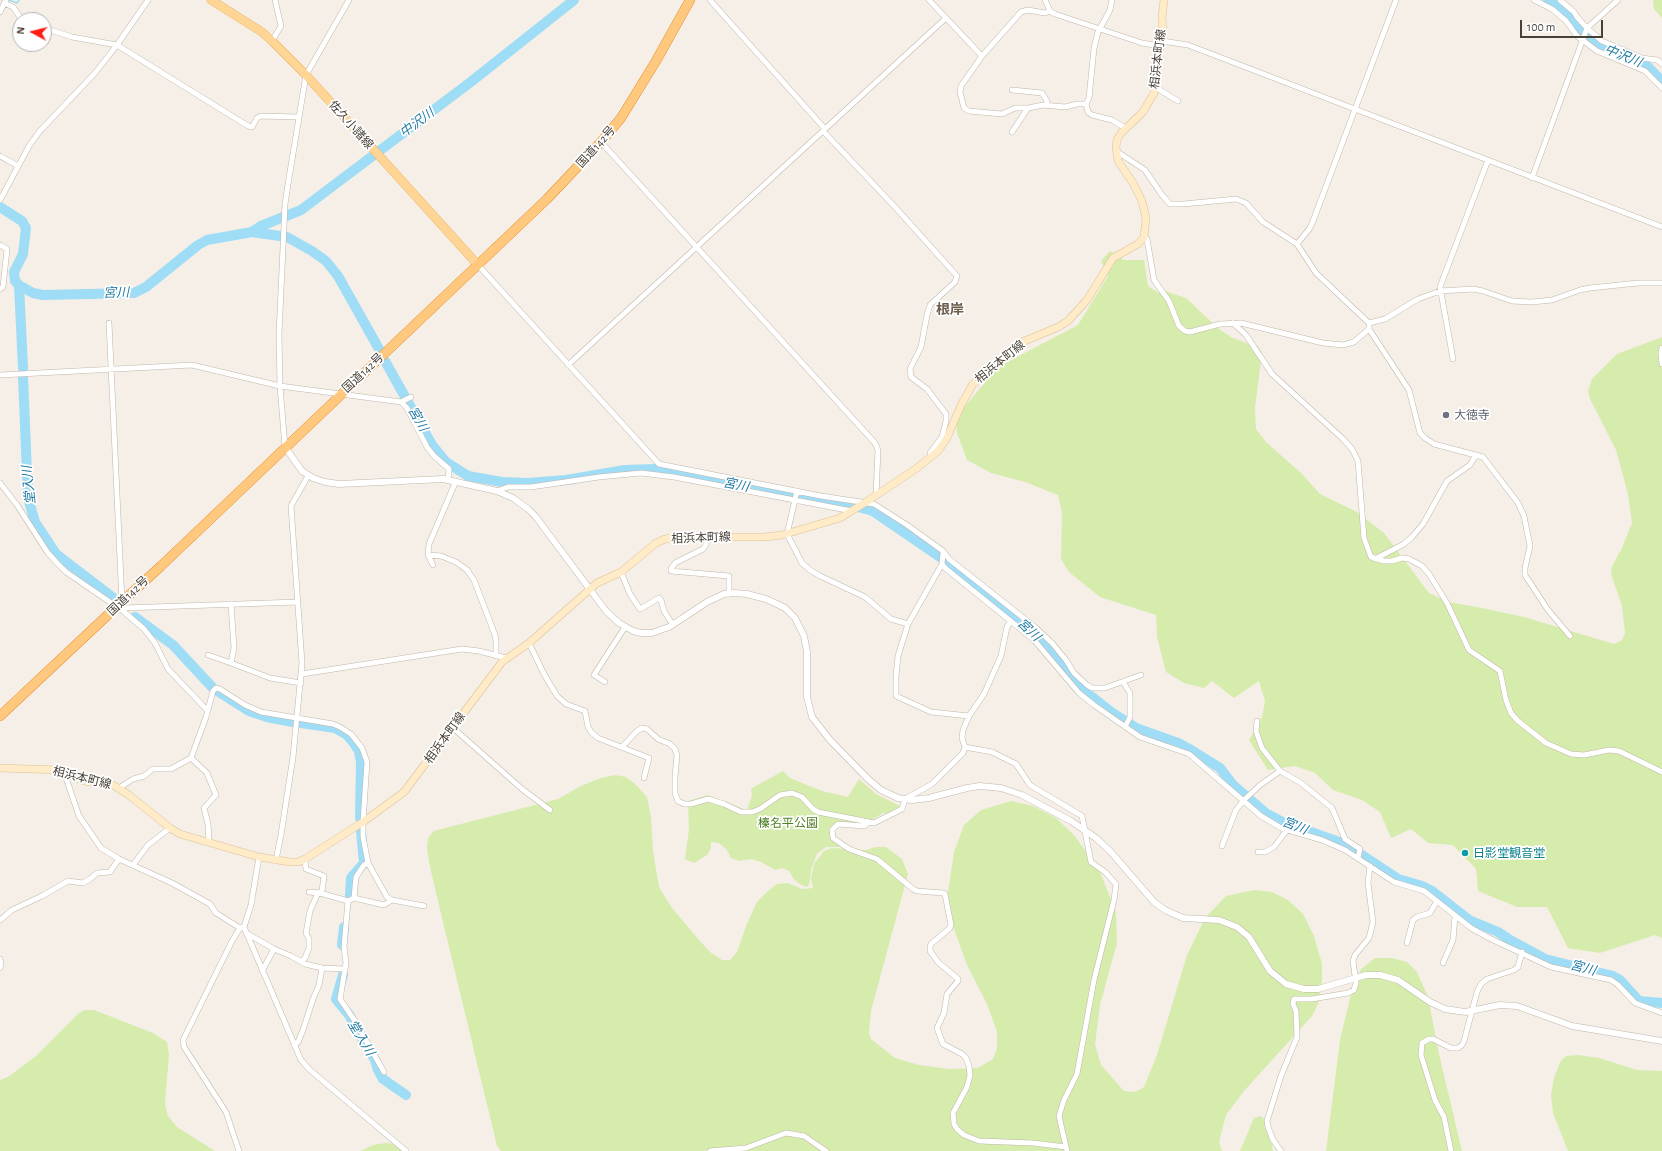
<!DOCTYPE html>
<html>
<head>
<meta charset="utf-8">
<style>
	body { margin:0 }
	#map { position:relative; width:1662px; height:1151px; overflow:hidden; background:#f5efe7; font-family:"Alegreya Sans",sans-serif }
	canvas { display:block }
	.north { position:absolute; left:12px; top:12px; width:40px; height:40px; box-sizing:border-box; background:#fff; border:1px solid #b6b2ae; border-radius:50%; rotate:277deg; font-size:11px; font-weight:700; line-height:16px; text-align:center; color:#483f35 }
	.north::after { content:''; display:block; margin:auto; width:14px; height:18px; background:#ff1d14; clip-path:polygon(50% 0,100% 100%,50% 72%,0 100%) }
	.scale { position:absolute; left:1520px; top:20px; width:83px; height:18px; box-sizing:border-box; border:2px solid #483f35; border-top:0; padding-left:5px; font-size:12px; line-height:14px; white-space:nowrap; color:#483f35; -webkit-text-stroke:3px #fff; paint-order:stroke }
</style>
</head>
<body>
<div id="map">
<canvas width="1662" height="1151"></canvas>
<div class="north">N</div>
<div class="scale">100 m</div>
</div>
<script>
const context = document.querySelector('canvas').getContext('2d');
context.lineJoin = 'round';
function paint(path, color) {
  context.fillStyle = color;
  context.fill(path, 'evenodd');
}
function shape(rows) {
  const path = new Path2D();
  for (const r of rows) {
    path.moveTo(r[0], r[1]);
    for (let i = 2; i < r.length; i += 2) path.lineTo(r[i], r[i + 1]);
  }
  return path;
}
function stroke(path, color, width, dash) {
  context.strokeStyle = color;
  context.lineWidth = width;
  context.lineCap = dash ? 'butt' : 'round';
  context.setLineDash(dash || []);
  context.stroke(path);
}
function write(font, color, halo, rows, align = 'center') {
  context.font = font + ' "Alegreya Sans","Noto Sans JP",sans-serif';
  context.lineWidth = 3.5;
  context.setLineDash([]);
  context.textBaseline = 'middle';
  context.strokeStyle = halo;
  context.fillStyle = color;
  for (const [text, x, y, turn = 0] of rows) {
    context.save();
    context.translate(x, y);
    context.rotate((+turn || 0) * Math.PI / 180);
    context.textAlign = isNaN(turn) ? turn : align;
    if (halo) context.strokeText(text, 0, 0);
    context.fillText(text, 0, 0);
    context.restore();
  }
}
const green = shape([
	[1653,0,1662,0,1662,18,1654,9],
	[1110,251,1124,260,1144,260,1148,286,1159,293,1165,291,1186,298,1219,329,1231,337,1246,343,1257,345,1262,352,1255,408,1256,429,1266,442,1301,473,1320,494,1357,512,1384,533,1429,593,1448,602,1482,608,1524,617,1614,644,1622,640,1625,633,1622,606,1611,574,1612,566,1622,548,1632,523,1628,494,1616,450,1590,399,1588,391,1592,379,1617,354,1662,337,1662,938,1655,935,1600,953,1568,948,1547,907,1517,907,1478,891,1476,869,1453,845,1428,843,1411,829,1391,838,1380,812,1362,800,1333,790,1315,773,1295,766,1268,770,1249,740,1262,717,1265,701,1259,681,1234,698,1212,681,1204,688,1184,683,1166,672,1157,637,1156,615,1100,597,1069,572,1061,559,1062,513,1058,495,1025,482,991,473,967,460,957,433,956,417,998,367,1078,325,1108,276,1101,261],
	[783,771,790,778,822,791,848,797,859,779,876,794,900,806,887,814,883,813,864,825,835,824,833,839,842,847,826,847,817,854,811,869,810,881,809,885,806,887,798,883,793,878,789,871,782,868,775,870,761,862,751,859,739,861,731,858,727,850,719,843,711,842,711,848,707,855,694,863,685,859,689,829,688,801,708,795,747,810,752,795,751,790,752,788],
	[615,775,626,777,634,783,647,797,651,817,653,851,659,887,672,908,699,940,710,952,722,960,730,960,737,952,746,926,757,902,768,891,777,884,788,883,802,889,813,888,811,878,814,864,824,851,832,848,866,850,876,847,886,847,902,859,908,874,871,1011,869,1033,871,1039,895,1058,919,1065,949,1069,978,1068,993,1059,997,1048,997,1032,987,1004,967,965,949,915,948,892,954,852,964,825,981,810,1011,801,1033,806,1056,818,1075,836,1100,872,1116,912,1117,943,1100,1005,1095,1044,1101,1065,1124,1091,1135,1092,1144,1087,1157,1055,1187,955,1205,918,1226,896,1254,890,1272,892,1288,900,1303,914,1314,936,1322,964,1322,980,1319,1002,1312,1016,1244,1091,1226,1115,1219,1142,1222,1151,501,1151,497,1146,436,893,429,862,427,848,428,838,434,831,558,799,581,786,601,778],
	[1375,958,1392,958,1407,962,1417,972,1428,997,1439,1054,1462,1151,1326,1151,1340,1040,1350,998,1361,969],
	[84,1010,94,1010,153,1033,167,1042,169,1055,165,1104,168,1116,177,1127,215,1151,0,1151,0,1080,8,1077,36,1056,78,1014],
	[1578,1055,1599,1058,1637,1070,1662,1071,1662,1151,1568,1151,1553,1113,1551,1095,1554,1078,1560,1062,1566,1056],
	[1261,1116,1267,1122,1273,1151,1240,1151,1254,1118],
	[385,1143,395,1144,403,1151,360,1151,373,1145]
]);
const stream = shape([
	[9,0,17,3,19,0]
]);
const river = shape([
	[1548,0,1571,17,1587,37,1600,48,1645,64,1662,81],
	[0,207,22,221,26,228,23,254,14,272,15,281,19,285,33,293,43,295,134,293,146,287,198,245,207,240,252,232,287,237,312,251,326,261,338,276,379,349],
	[252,232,261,226,301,210,472,81,574,0],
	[19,285,23,368],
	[385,361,432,445,446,462,468,476,502,482,528,483,566,480,625,470,656,469,847,504,873,511,949,563,960,574,996,601,1032,631,1087,693,1111,712,1136,728,1178,743,1191,750,1220,768,1233,785,1267,814,1294,828,1308,831,1345,844,1398,879,1422,886,1432,891,1469,920,1498,932,1510,940,1545,959,1613,976,1620,980,1639,1001,1662,1003],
	[23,377,28,498,35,522,56,554,120,603],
	[135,617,173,645,212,687],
	[216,690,249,711,267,717,293,722],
	[301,723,335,728,346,734,353,742,359,751,361,762,360,818],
	[350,896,351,878,364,863,361,831],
	[342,945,344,927],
	[343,975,336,999,350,1016,354,1027,364,1041,375,1060,378,1070,383,1079,406,1095]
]);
const minor = shape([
	[710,0,825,129],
	[929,0,982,56,1021,12,1028,10,1045,13,1050,11],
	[1045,0,1050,11,1055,14,1142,43,1160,46],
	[1112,0,1110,10,1098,32,1094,48,1089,98,1086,104,1088,112,1092,115,1112,120,1125,128],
	[1534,0,1552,9,1566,21,1577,36,1597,51,1645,71,1662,88],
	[1560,0,1574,12,1577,17,1587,28,1602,41,1642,58,1657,60,1662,64],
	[4,3,13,7,22,20],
	[0,12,6,0],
	[44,28,72,37,117,45,248,126,252,127,257,118,261,116,299,117],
	[272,41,281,26,275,0],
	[1162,41,1188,45,1662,227],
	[982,56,961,86,960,92,964,108,969,111,1002,114,1015,108,1028,108],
	[1155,87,1178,101],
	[1012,90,1042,93,1047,101,1047,105],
	[823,131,895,207,957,276,955,282,930,305,927,315,921,347,910,369,911,377,927,389,946,414,946,421,942,437,930,453,931,457],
	[1012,132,1028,108,1043,105,1065,107,1077,104,1086,104],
	[601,142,875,443,878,450,876,496],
	[1116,151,1145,170,1162,195,1170,204,1184,204,1236,199,1246,203,1263,222,1297,244,1316,273,1369,323,1385,319,1418,299,1440,291,1473,289,1483,291,1512,301,1531,302,1552,300,1580,290,1590,288,1638,283,1662,283],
	[0,156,18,166],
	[1532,178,1587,28,1618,0],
	[0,200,29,146,39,132,95,73,117,45,148,0],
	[1144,237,1147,239,1154,280,1169,301,1179,326,1185,331,1190,332,1220,324,1241,323,1323,343,1343,345,1354,342,1369,329,1369,326],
	[1297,244,1310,228,1313,221,1396,0],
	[0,245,7,249,3,287,0,289],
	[478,265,659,464,821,496,874,504,907,525,943,551,949,559,1035,627,1052,643,1066,660,1074,673,1087,685,1092,688,1105,688,1141,675],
	[109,323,122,602],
	[1233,323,1246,335,1272,374,1343,439,1352,449,1358,461,1364,538,1371,557,1384,561,1392,561,1402,558,1409,559,1422,566,1429,574,1447,603,1469,650,1500,671,1506,700,1511,713,1518,721,1546,743,1571,754,1584,755,1609,750,1619,751,1662,772],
	[1369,329,1409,390,1420,433,1425,438,1434,444,1483,457,1518,503,1524,516,1530,546,1525,568,1525,575,1548,610,1570,636],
	[1662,348,1661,354,1662,364],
	[1453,359,1440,287,1488,160],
	[568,365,946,18],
	[0,375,192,365,280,386,401,402,407,408,427,447,434,456,449,469,448,480],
	[401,402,411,397],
	[285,447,280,386,279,334,285,204,289,178,306,75,349,0],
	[0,483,17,505,48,553,58,564,66,572,123,611,144,629,155,643,168,669,207,710],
	[497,491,508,487,531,487,599,477,641,473,674,477,852,511],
	[797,491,787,534,802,563,810,570,820,576,865,597,891,619,908,624],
	[707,536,706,545,703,549,675,563,671,569,671,571,729,576,729,594],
	[943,553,942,564,945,568,1034,640,1079,693,1094,705,1140,737,1189,754,1261,816,1281,828,1322,840,1345,850,1394,882,1424,891,1471,928,1491,939,1551,967,1611,980,1618,985,1635,1003,1662,1013],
	[428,555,441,556,456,562,467,570,474,580,495,635,496,641,496,656],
	[1375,559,1404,544,1412,537,1423,524,1447,481,1470,465,1476,455],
	[942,564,908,624,898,656,896,676,896,696,931,712,969,716],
	[433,565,428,555,429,544,456,481],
	[621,572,630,594,640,609,659,598,661,600,664,611,673,625],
	[231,604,234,648,231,663,270,678,301,683],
	[123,608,298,602],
	[529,643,544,674,557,696,566,704,585,711,588,727,591,732,598,738,649,758,644,778],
	[208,655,231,663],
	[302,674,462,649,479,651,506,658],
	[605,682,594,675,625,627],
	[1123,682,1130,693,1130,717,1125,727],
	[1257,721,1256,731,1262,748,1280,771,1301,783,1332,808,1345,839,1360,849,1358,858],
	[452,727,522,789,550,810],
	[622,747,637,731,642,728,647,729,658,739,670,744,675,749,677,755,675,777,675,793,678,801,684,804,691,804,708,799,724,804,741,812,752,812,760,809,780,795,792,793,802,797,813,809,818,812,874,823,902,809,905,799,932,784,963,753,965,747,992,752,1016,764,1030,785,1082,816,1091,862,1105,872,1116,884,1114,900,1094,980,1077,1074,1064,1100,1059,1116,1067,1151],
	[965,747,962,738,963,730,969,716,984,694,1001,656,1007,627,1011,621],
	[191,758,207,773,216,795,204,808,208,824,209,842],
	[64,772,79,816,101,848,119,859,172,883,210,904,216,913,240,928],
	[119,788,133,779,144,776,153,769,171,769,191,758,206,717,213,691,216,688,220,689,245,705,261,712,333,724,340,727,351,734,362,748,367,762,363,822,363,837,368,863,364,865,356,877,354,898,348,901,344,947,346,963,340,999,355,1021,384,1072],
	[869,822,864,826,838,824,832,830,833,838,849,849,877,859,913,889,917,891,943,893,945,894,951,925,950,928,931,944,930,947,930,951,938,962,958,979,958,981,947,994,944,1013,937,1028,943,1044,962,1054,966,1058,969,1066,970,1075,967,1087,953,1113,954,1124,957,1129,964,1135,979,1141,1033,1143,1066,1147],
	[1222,846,1236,810,1243,801,1260,785,1280,771],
	[1258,852,1265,852,1274,847,1287,830],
	[276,860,281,835,293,757,302,663,291,506,308,476],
	[368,863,387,897,392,900,424,906],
	[133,865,148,845,170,828],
	[309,892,320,893,348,901],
	[354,898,384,905,392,900],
	[0,920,12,910,42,896,68,881,83,883,90,879,97,873,110,872,119,859],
	[244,927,301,1060,310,1070,406,1151],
	[246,933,274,949,291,956,305,964,322,968,345,969],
	[1407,943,1413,920,1417,917,1430,913,1437,901],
	[0,959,1,963,0,968],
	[302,961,305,958,309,948,309,939,306,933,310,911,317,895,322,891,324,876,306,869,305,859],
	[1443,963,1453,940,1455,916],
	[262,971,274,949],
	[294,1045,298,1042,303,1030,313,999,319,985,322,968],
	[239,1151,226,1112,184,1047,183,1040,232,941,240,928,244,927,251,905,259,857],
	[710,1151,746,1148,786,1133,804,1136,826,1151],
	[1281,1151,1273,1140,1268,1127,1267,1121,1281,1076,1297,1037,1296,1011,1293,1004,1294,999,1312,999,1348,993,1354,990,1356,983,1353,961,1355,955,1369,938,1373,922,1368,883,1370,866],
	[1451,1151,1444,1117,1435,1100,1421,1055,1422,1043,1429,1039,1433,1039,1451,1048,1458,1048,1462,1045,1464,1041,1477,992,1481,984,1487,979,1514,970,1518,967,1522,952]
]);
const tertiary = shape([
	[285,447,302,471,313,478,325,482,339,484,443,479,497,491,513,498,528,509,536,517,606,611,619,623,633,631,641,633,652,633,669,627,707,602,724,594,734,593,747,594,766,599,777,604,785,608,795,618,804,636,807,652,807,697,812,717,830,740,868,779,881,790,898,798,912,800,929,798,967,788,980,786,1001,788,1022,795,1071,821,1096,838,1110,851,1154,902,1165,910,1183,918,1219,920,1237,927,1249,937,1270,971,1286,984,1304,989,1318,989,1366,975,1380,975,1398,980,1430,1002,1445,1009,1465,1012,1500,1005,1517,1006,1572,1026,1662,1041]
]);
const secondary = shape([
	[0,768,60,770,84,781,113,785,129,795,170,828,180,834,259,857,290,862,298,862,305,859,363,822,404,792,502,662,529,643,597,583,621,572,656,543,665,539,677,537,765,537,782,535,840,518,866,502,917,468,938,451,947,438,961,405,973,384,1020,343,1058,327,1068,321,1087,300,1113,258,1138,244,1144,237,1146,218,1142,201,1133,183,1118,161,1116,147,1117,140,1121,133,1143,112,1154,93,1158,58,1163,36,1162,17,1164,0]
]);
const primary = shape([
	[211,0,262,32,272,41,306,75,478,265]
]);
const trunk = shape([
	[161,566,547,199,601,142,621,118,656,61,690,0],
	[0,716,112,611]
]);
const trunkBridge = shape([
	[112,611,161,566]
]);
const markers = [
	[1446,415,4,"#6b7280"],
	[1465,853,4,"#0f9aa8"]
];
const streetNames = [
	["相浜本町線",1158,59,-83],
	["佐久小諸線",351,125,48],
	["国道142号",596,147,-48],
	["相浜本町線",1000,362,-39],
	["国道142号",363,373,-43],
	["相浜本町線",701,538,-2],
	["国道142号",128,596,-43],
	["相浜本町線",445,738,-54],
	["相浜本町線",82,778,14]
];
const worshipNames = [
	["大徳寺",1454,415]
];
const parkNames = [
	["榛名平公園",788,823]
];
const cultureNames = [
	["日影堂観音堂",1473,853]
];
const waterNames = [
	["中沢川",1623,56,22],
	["中沢川",417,123,-37],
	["宮川",116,293,-2],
	["宮川",418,419,60],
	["堂入川",29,485,-96],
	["宮川",736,485,11],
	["宮川",1029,630,43],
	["宮川",1295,826,22],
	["宮川",1583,968,15],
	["堂入川",361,1038,59]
];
const quarterNames = [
	["根岸",950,310]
];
paint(green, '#d6ecad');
stroke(stream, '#9fdcf5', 1.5);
stroke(river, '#9fdcf5', 10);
stroke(minor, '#c1b6a9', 6);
stroke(tertiary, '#c1b6a9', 7);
stroke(secondary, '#dbc196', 8);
stroke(primary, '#ecb25e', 9);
stroke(trunk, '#e88f2d', 10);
stroke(minor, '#fff', 5);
stroke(tertiary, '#fff', 6);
stroke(secondary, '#ffebc7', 7);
stroke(primary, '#ffd596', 8);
stroke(trunk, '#ffc87f', 9);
stroke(trunkBridge, '#e88f2d', 10, []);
stroke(trunkBridge, '#ffc87f', 9);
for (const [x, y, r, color] of markers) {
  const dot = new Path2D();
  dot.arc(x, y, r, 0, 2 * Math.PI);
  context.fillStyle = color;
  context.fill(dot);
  stroke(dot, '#fff', 1.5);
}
write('12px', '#483f35', '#fff', streetNames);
write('12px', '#5b616d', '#fff', worshipNames, 'left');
write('12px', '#507f24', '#fff', parkNames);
write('12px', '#0d838f', '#fff', cultureNames, 'left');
write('italic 13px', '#237ba3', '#fff', waterNames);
write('bold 14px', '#6c5c4c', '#fff', quarterNames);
</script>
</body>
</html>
